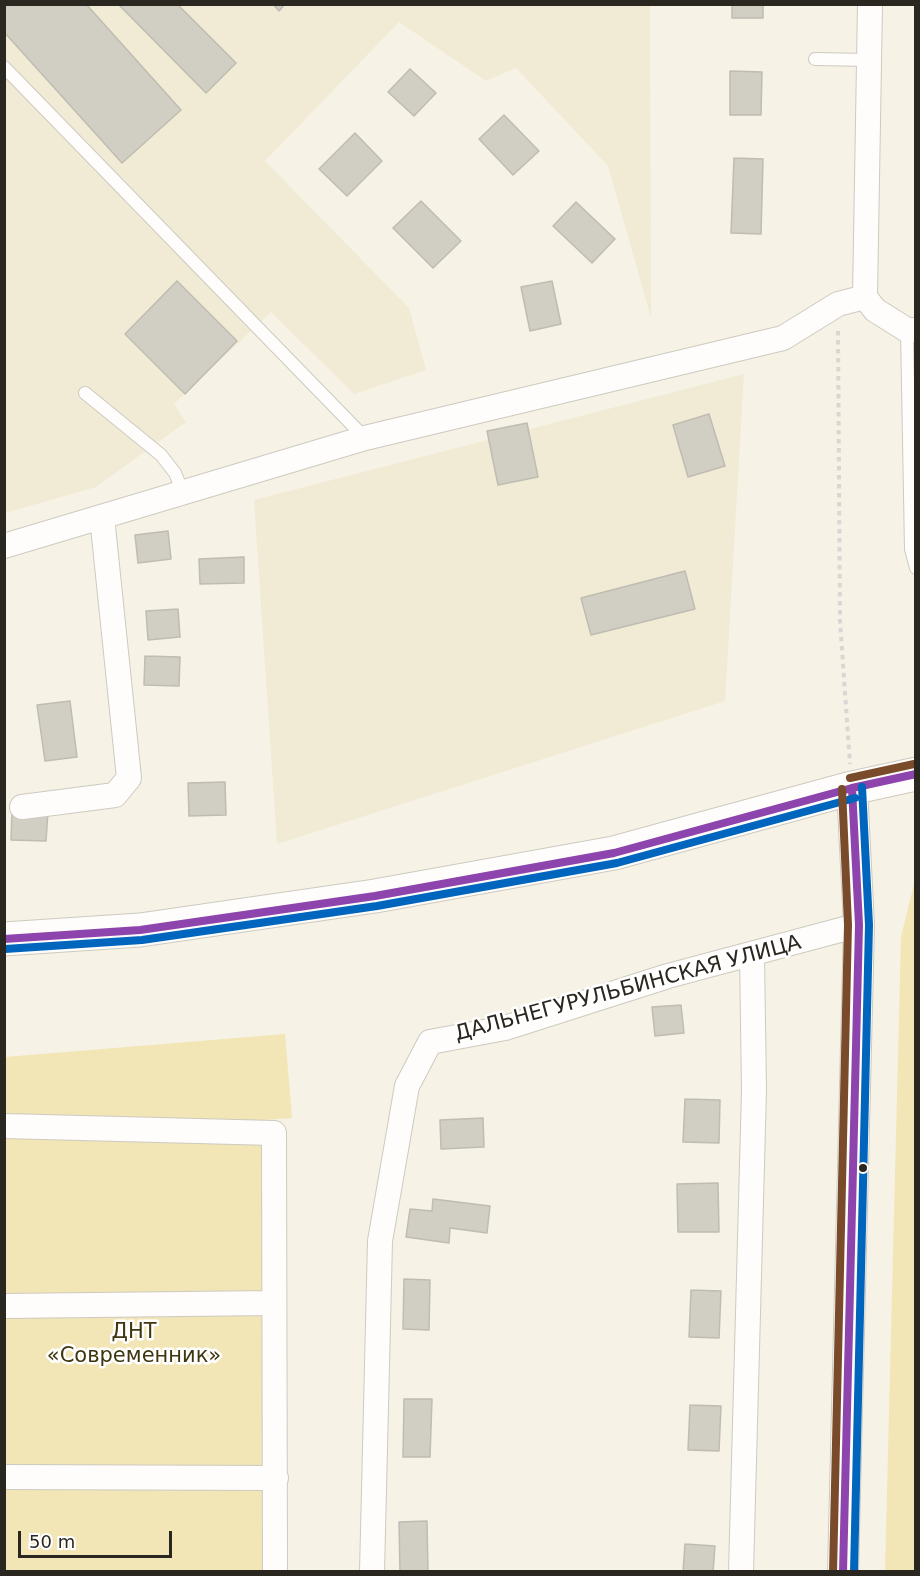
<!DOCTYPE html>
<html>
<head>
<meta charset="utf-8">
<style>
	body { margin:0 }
	#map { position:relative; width:920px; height:1576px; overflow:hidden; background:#f6f2e5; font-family:"DejaVu Sans",sans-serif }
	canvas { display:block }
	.frame { position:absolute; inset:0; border:6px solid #29271f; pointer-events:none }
	.scale { position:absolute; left:18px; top:1531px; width:154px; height:27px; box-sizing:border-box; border:3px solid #29271f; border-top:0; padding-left:8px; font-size:18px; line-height:21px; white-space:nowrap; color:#29271f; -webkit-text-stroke:4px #fff; paint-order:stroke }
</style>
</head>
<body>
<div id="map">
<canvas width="920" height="1576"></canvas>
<div class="frame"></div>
<div class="scale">50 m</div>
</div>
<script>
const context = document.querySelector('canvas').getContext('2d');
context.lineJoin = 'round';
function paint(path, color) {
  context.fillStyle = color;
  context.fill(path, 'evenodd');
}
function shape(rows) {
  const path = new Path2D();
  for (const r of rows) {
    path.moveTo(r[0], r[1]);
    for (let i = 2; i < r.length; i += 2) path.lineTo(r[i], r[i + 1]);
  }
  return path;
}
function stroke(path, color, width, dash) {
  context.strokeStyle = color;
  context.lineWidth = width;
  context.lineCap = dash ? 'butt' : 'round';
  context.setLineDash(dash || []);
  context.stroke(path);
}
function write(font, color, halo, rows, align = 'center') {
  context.font = font + ' "DejaVu Sans",sans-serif';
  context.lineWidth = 5;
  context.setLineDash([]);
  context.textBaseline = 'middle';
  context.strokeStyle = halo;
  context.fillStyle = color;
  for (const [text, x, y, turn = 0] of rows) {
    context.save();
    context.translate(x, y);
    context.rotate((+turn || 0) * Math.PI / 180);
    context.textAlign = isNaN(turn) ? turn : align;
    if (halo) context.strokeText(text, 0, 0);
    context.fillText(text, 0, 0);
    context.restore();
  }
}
const built = shape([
	[5,5,650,5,651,318,608,166,516,68,486,81,399,22,265,161,409,308,426,370,354,394,271,312,174,404,186,422,96,487,5,513],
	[744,374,725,701,277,844,254,500]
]);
const green = shape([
	[915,880,916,1571,885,1572,901,937],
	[285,1034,292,1118,264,1120,264,1571,5,1572,5,1057]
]);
const building = shape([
	[4,4,86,4,181,110,122,163,4,32,4,4],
	[118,4,177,4,236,63,206,93,118,4],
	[273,4,285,4,279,11,273,4],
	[732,4,763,4,763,18,732,18,732,4],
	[410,69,436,93,414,116,388,92,410,69],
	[730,71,762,72,761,115,730,115,730,71],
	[504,115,539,151,513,175,479,139,504,115],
	[355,133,382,161,347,196,319,169,355,133],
	[734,158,763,159,761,234,731,233,734,158],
	[421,201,461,241,433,268,393,228,421,201],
	[576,202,615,239,592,263,553,226,576,202],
	[177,281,237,341,185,394,125,334,177,281],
	[552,281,561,324,530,331,521,287,552,281],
	[709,414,725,466,688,477,673,425,709,414],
	[527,423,538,477,498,485,487,431,527,423],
	[168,531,171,559,138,563,135,535,168,531],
	[244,557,244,583,200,584,199,559,244,557],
	[685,571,695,609,591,635,581,598,685,571],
	[178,609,180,637,148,640,146,611,178,609],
	[145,656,180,657,179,686,144,685,145,656],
	[70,701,77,757,45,761,37,705,70,701],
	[225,782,226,815,189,816,188,783,225,782],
	[12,811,48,812,46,841,11,840,12,811],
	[681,1005,684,1033,655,1036,652,1007,681,1005],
	[685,1099,720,1100,719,1143,683,1142,685,1099],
	[483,1118,484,1147,441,1149,440,1120,483,1118],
	[718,1183,719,1232,678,1232,677,1184,718,1183],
	[433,1199,490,1206,487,1233,450,1228,449,1243,406,1237,410,1209,432,1211,433,1199],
	[404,1279,430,1280,429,1330,403,1329,404,1279],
	[691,1290,721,1291,719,1338,689,1337,691,1290],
	[404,1399,432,1399,430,1457,403,1457,404,1399],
	[690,1405,721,1406,719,1451,688,1450,690,1405],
	[427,1521,428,1572,400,1572,399,1522,427,1521],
	[685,1544,715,1546,713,1572,683,1572,685,1544]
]);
const path = shape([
	[838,331,840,621,850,764]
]);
const service = shape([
	[815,59,869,60],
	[4,67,365,438],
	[907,330,911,549,916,568],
	[85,393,161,455,175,473,183,493]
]);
const minor = shape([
	[865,297,870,4],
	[865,297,875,310,907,330,916,330],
	[4,546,365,438,783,338,838,304,865,297],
	[22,807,115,795,129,778,102,517],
	[4,1126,274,1133,275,1572],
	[4,1306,273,1303],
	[4,1477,276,1478],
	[372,1572,380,1241,407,1086,430,1042,505,1028,668,976,859,925],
	[741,1572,754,1090,752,955]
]);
const tertiary = shape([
	[843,1572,859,925,852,788]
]);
const trunk = shape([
	[4,939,140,930,375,896,614,853,852,788,916,774]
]);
const bus1 = shape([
	[4,939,140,930,375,896,614,853,852,788,916,774],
	[843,1572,859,925,852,788]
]);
const bus2 = shape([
	[5,949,142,940,377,906,617,863,855,798],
	[854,1572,869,925,862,787]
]);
const bus3 = shape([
	[850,778,914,764],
	[833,1572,848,925,842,789]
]);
const markers = [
	[863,1168,5,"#29271f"]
];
const streetNames = [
	["ДАЛЬНЕГУРУЛЬБИНСКАЯ УЛИЦА",628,989,-15]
];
const parkNames = [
	["ДНТ",134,1333],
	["«Современник»",134,1357]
];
paint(built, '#f1ebd5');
paint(green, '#f2e5b6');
paint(building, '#d1cec4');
stroke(building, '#bfbcb2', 1.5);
stroke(service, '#cdcac0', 14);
stroke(minor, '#cdcac0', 26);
stroke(tertiary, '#cdcac0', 32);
stroke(trunk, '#cdcac0', 35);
stroke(path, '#d7d7d3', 4, [4.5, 4.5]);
stroke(service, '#fefdfb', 12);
stroke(minor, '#fefdfb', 24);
stroke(tertiary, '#fefdfb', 30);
stroke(trunk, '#fefdfb', 33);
stroke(bus1, '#8e44ad', 8);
stroke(bus2, '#0065bd', 8);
stroke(bus3, '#7a4b2a', 8);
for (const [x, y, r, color] of markers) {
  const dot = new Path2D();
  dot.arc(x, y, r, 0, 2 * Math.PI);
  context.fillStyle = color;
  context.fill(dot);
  stroke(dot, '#fff', 2);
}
write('21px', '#29271f', '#fff', streetNames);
write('21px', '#3f350f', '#fff', parkNames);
</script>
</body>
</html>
